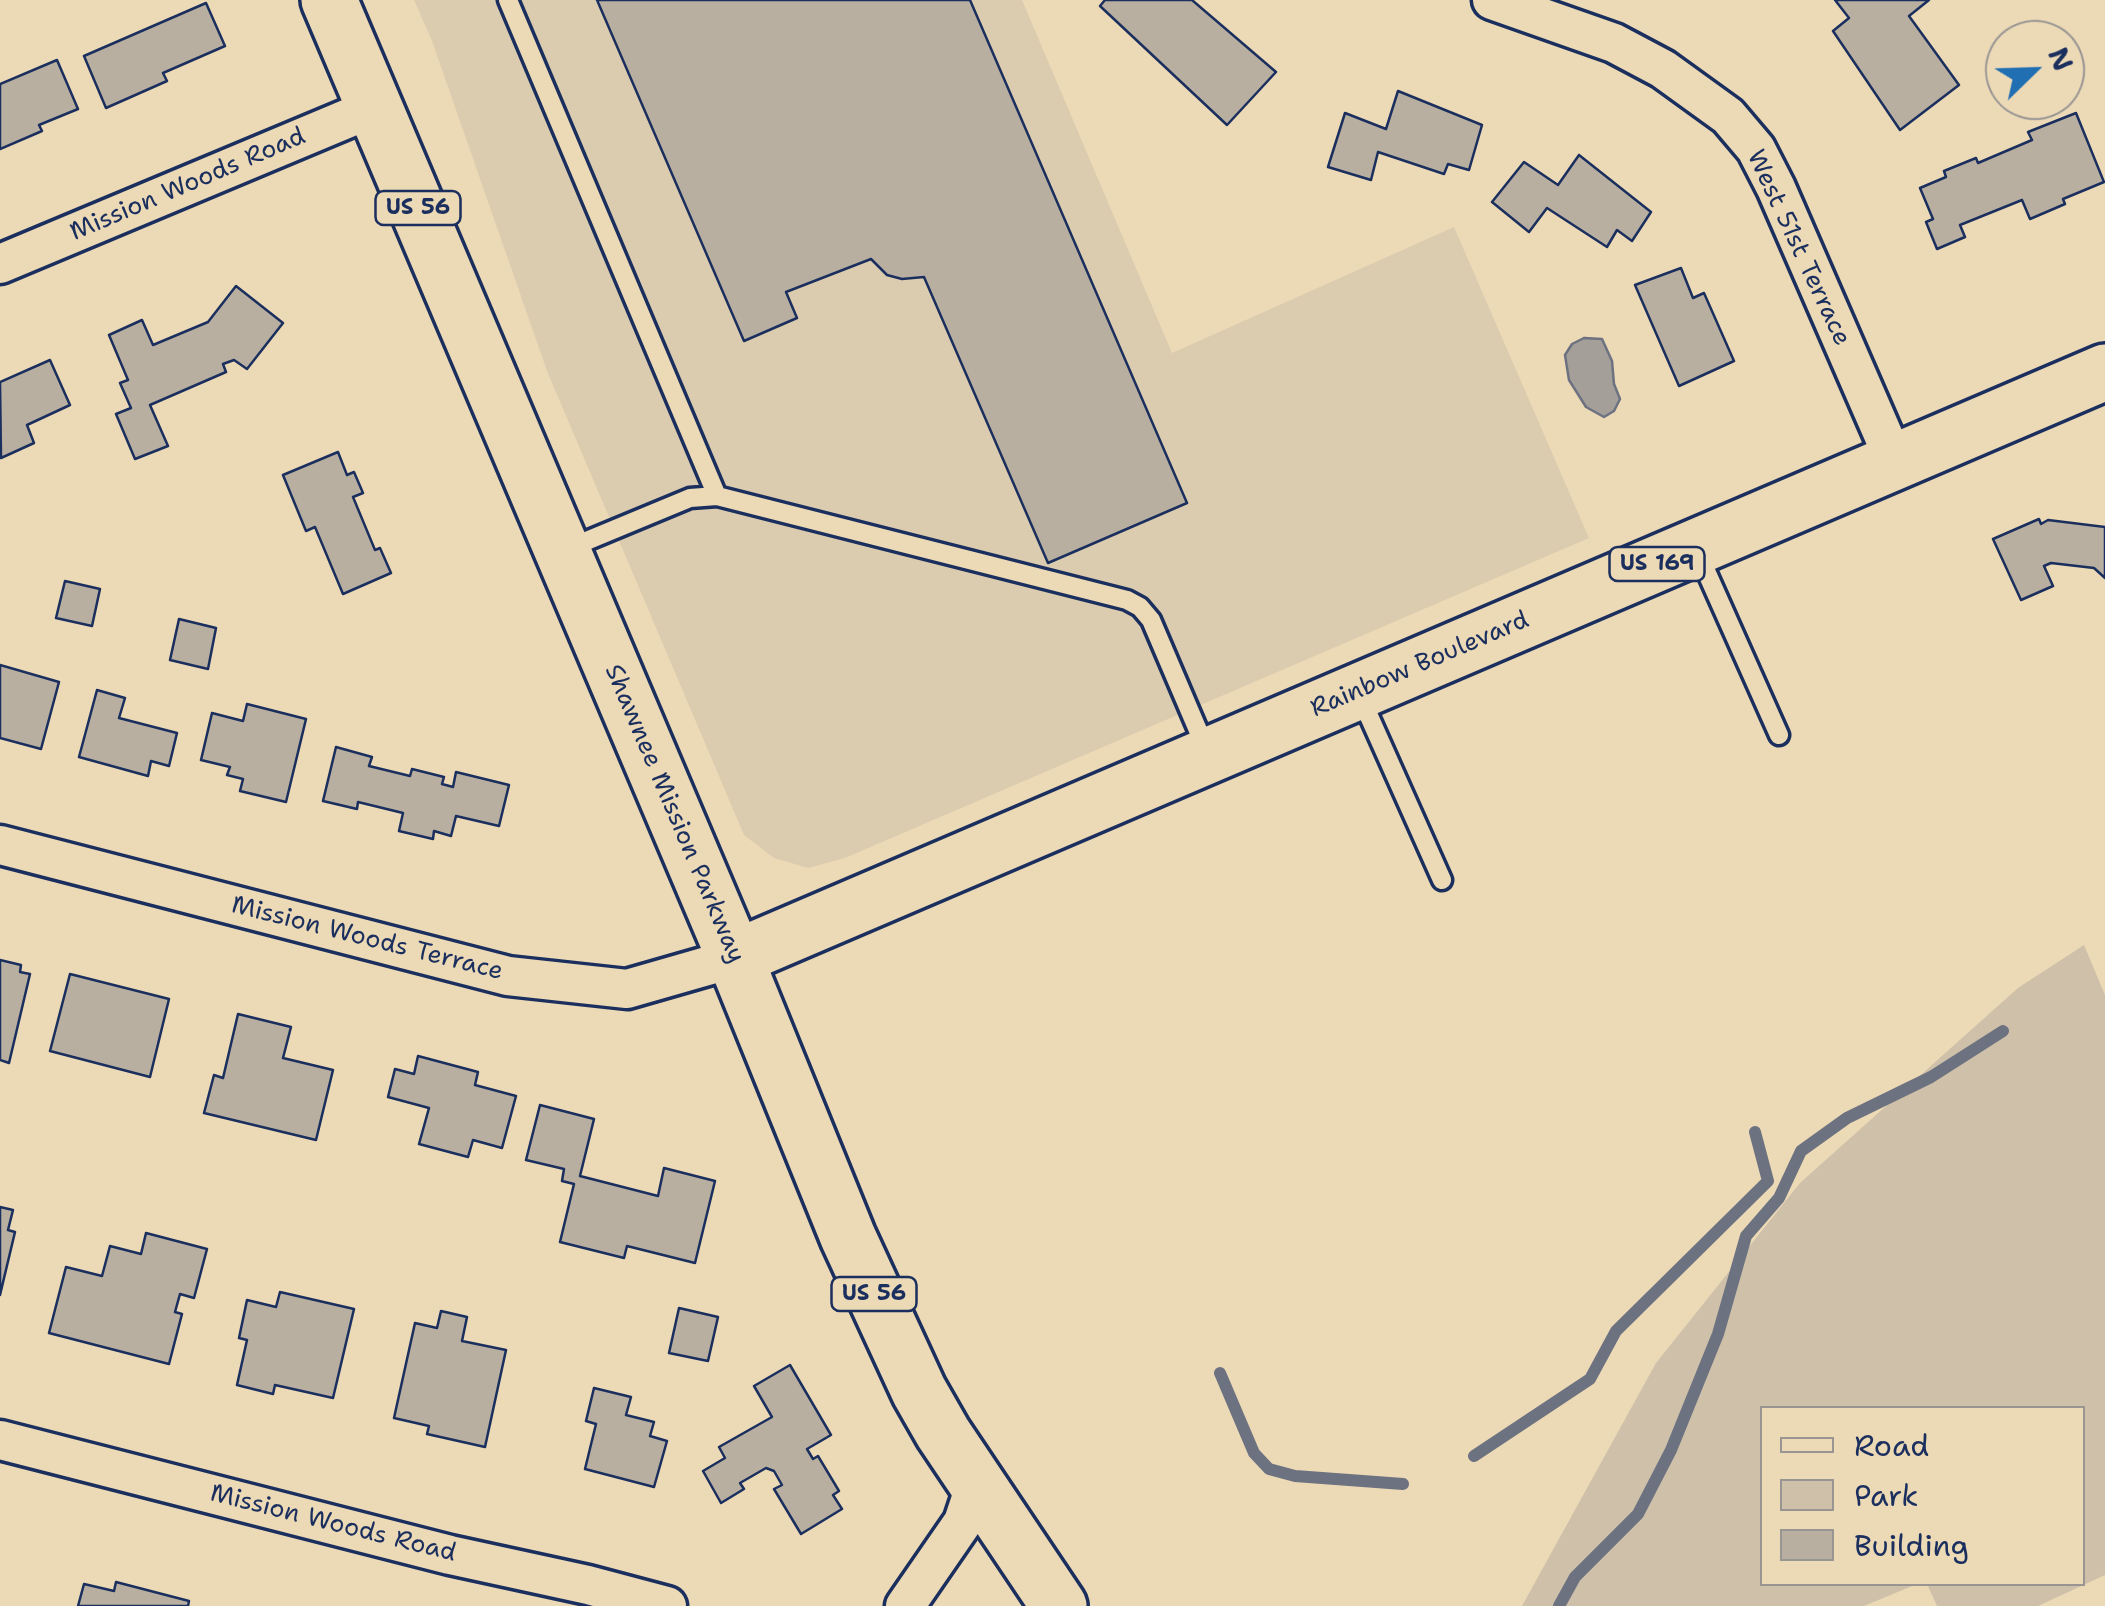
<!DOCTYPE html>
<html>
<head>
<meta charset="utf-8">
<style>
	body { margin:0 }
	#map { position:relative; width:2105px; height:1606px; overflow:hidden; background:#ecd9b6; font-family:"Shantell Sans",sans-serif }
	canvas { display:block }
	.legend { position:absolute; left:1760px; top:1406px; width:325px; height:180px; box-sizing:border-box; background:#ecd9b6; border:2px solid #989593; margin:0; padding:12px 18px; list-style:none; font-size:30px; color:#1b2f5e }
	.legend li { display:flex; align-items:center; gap:20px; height:50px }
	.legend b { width:50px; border:2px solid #989593 }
	.north { position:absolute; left:1985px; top:20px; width:100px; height:100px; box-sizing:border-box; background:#ecd9b6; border:2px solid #989593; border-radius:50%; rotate:67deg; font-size:28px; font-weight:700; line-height:40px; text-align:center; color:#1b2f5e }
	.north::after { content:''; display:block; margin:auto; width:35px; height:45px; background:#1f6fb2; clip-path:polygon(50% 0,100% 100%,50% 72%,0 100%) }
</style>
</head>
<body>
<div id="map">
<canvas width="2105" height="1606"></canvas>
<ul class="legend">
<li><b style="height:12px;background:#ecd9b6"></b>Road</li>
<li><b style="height:28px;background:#cec0a9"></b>Park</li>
<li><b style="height:28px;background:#b8afa0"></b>Building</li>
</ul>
<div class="north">N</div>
</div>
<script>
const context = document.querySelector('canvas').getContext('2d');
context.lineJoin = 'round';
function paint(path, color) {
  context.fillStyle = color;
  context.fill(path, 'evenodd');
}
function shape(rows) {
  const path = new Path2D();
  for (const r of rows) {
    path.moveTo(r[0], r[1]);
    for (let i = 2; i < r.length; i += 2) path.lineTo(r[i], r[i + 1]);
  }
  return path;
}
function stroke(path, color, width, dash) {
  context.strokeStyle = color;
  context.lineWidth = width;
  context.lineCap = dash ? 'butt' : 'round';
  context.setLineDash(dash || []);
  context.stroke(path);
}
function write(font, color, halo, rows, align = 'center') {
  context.font = font + ' "Shantell Sans",sans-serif';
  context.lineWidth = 8;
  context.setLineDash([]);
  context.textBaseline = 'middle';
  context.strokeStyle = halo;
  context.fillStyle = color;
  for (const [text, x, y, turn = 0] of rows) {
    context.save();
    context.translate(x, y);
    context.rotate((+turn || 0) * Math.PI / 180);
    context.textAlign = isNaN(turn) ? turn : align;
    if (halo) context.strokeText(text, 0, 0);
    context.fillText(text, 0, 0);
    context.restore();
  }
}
const built = shape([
	[414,0,1022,0,1172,353,1454,227,1589,538,845,858,808,868,774,858,744,835,547,371,432,41]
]);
const green = shape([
	[2084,945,2105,995,2105,1575,2038,1606,1937,1606,1927,1584,2082,1584,2082,1408,1762,1408,1762,1584,1917,1584,1864,1606,1522,1606,1656,1363,1800,1183,2018,988]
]);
const water = shape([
	[1584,338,1602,339,1612,361,1614,384,1620,399,1614,411,1604,417,1586,407,1569,380,1565,355,1572,344,1584,338]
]);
const stream = shape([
	[1220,1373,1254,1453,1269,1469,1295,1476,1403,1484],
	[1474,1456,1590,1379,1616,1331,1768,1181,1755,1132],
	[1559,1606,1575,1577,1638,1514,1671,1450,1718,1334,1746,1236,1779,1198,1801,1151,1847,1118,1931,1077,2003,1031]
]);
const building = shape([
	[597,0,970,0,1187,503,1048,563,924,277,902,279,887,275,871,259,786,292,797,318,744,341,597,0],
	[1105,0,1192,0,1276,72,1227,125,1100,6,1105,0],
	[1835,0,1929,0,1909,16,1959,85,1900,130,1833,31,1849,18,1835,0],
	[206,3,225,46,163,73,167,81,106,108,84,56,206,3],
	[57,60,78,109,39,125,42,131,0,149,0,84,57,60],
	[1398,91,1482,125,1469,170,1448,164,1444,174,1378,152,1371,180,1328,167,1345,113,1386,129,1398,91],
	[2076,113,2104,182,2063,199,2065,204,2030,219,2022,200,1960,225,1965,237,1937,249,1926,222,1933,219,1920,188,1946,177,1944,171,1976,158,1978,163,2032,140,2028,132,2076,113],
	[1579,155,1651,212,1632,241,1617,230,1607,247,1547,208,1529,232,1492,202,1524,162,1558,185,1579,155],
	[1681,268,1693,298,1704,293,1734,361,1679,386,1635,285,1681,268],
	[236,286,283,323,247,369,234,360,223,364,226,372,150,405,168,446,135,459,116,414,131,408,120,383,128,380,109,335,142,320,153,345,208,322,236,286],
	[50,360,70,405,27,425,34,443,1,458,0,382,50,360],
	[338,452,347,475,354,472,363,493,353,497,375,550,380,548,391,573,343,594,315,527,306,531,283,475,338,452],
	[2039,519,2041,524,2048,520,2105,527,2105,578,2094,568,2051,563,2044,566,2053,586,2021,600,1993,539,2039,519],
	[65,581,100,589,92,626,56,618,65,581],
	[179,619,216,628,208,669,170,660,179,619],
	[0,665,59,682,41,749,0,738,0,665],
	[97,690,125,698,119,718,177,733,169,766,151,761,148,776,79,757,97,690],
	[247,704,306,719,286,802,240,791,243,779,227,775,230,767,201,760,212,713,243,721,247,704],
	[336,747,372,757,369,766,410,776,412,769,444,777,442,784,453,787,456,772,509,785,499,826,456,816,451,836,434,831,433,839,399,831,403,813,358,802,357,809,323,801,336,747],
	[0,960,21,965,20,972,30,974,9,1063,0,1060,0,960],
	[70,974,169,999,150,1077,50,1051,70,974],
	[238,1014,291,1027,283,1058,333,1070,316,1140,204,1113,214,1075,223,1078,238,1014],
	[418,1056,478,1072,475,1085,516,1096,502,1148,473,1140,468,1157,419,1144,429,1108,388,1097,395,1069,414,1074,418,1056],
	[540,1105,594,1119,580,1176,658,1196,664,1168,715,1181,695,1263,627,1246,624,1258,560,1242,574,1184,562,1181,564,1169,526,1160,540,1105],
	[0,1207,13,1210,8,1230,15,1232,0,1295,0,1207],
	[146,1233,207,1249,194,1298,180,1294,175,1312,182,1314,169,1364,49,1333,66,1267,102,1276,110,1246,141,1254,146,1233],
	[280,1292,354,1309,333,1398,275,1385,273,1394,237,1385,247,1340,239,1338,247,1300,276,1307,280,1292],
	[679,1308,718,1317,708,1361,669,1353,679,1308],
	[441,1311,467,1317,462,1341,506,1350,485,1447,427,1434,429,1426,394,1418,415,1323,437,1328,441,1311],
	[790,1365,831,1435,807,1449,813,1459,818,1456,839,1491,833,1495,842,1509,801,1534,774,1489,782,1485,774,1471,766,1468,740,1483,744,1489,721,1503,703,1471,725,1458,719,1447,772,1417,754,1386,790,1365],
	[594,1388,631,1397,626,1415,654,1422,650,1436,667,1441,654,1487,585,1469,596,1424,586,1421,594,1388],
	[116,1582,189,1601,188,1606,78,1606,84,1584,114,1591,116,1582]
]);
const lane = shape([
	[508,0,717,496,690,498,567,549],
	[717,496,1127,600,1140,607,1151,620,1206,749],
	[1698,553,1779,735],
	[1360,696,1442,880]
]);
const street = shape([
	[1492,0,1614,43,1663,69,1728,116,1756,149,1776,188,1895,462],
	[0,264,375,107],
	[0,845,508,976,627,989,735,958],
	[0,1440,450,1555,588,1585,667,1606],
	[905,1606,963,1522,976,1483]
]);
const primary = shape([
	[735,958,2105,372]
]);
const highway = shape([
	[329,0,735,958,848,1237,919,1391,943,1433,1059,1606]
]);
const shields = [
	[418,208,85],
	[1657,564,95],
	[874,1294,85]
];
const shieldNames = [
	["US 56",418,208],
	["US 169",1657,564],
	["US 56",874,1294]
];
const streetNames = [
	["Mission Woods Road",188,185,-23],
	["West 51st Terrace",1798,248,65],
	["Rainbow Boulevard",1420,665,-23],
	["Shawnee Mission Parkway",674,814,67],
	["Mission Woods Terrace",367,939,14],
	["Mission Woods Road",333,1524,14]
];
paint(built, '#dcccaf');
paint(green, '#cec0a9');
paint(water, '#a49f98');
stroke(water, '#6d7281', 2.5);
stroke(stream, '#6d7281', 12);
paint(building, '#b8afa0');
stroke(building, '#1b2f5e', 2.5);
stroke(lane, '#1b2f5e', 25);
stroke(street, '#1b2f5e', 45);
stroke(primary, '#1b2f5e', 62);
stroke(highway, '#1b2f5e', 62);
stroke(lane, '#ecd9b6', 18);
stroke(street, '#ecd9b6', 38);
stroke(primary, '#ecd9b6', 55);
stroke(highway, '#ecd9b6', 55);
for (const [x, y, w] of shields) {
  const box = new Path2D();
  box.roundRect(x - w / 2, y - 17, w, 34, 8);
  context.fillStyle = '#ecd9b6';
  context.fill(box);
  stroke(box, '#1b2f5e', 2.5);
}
write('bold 22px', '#1b2f5e', null, shieldNames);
write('25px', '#1b2f5e', '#ecd9b6', streetNames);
</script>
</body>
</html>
